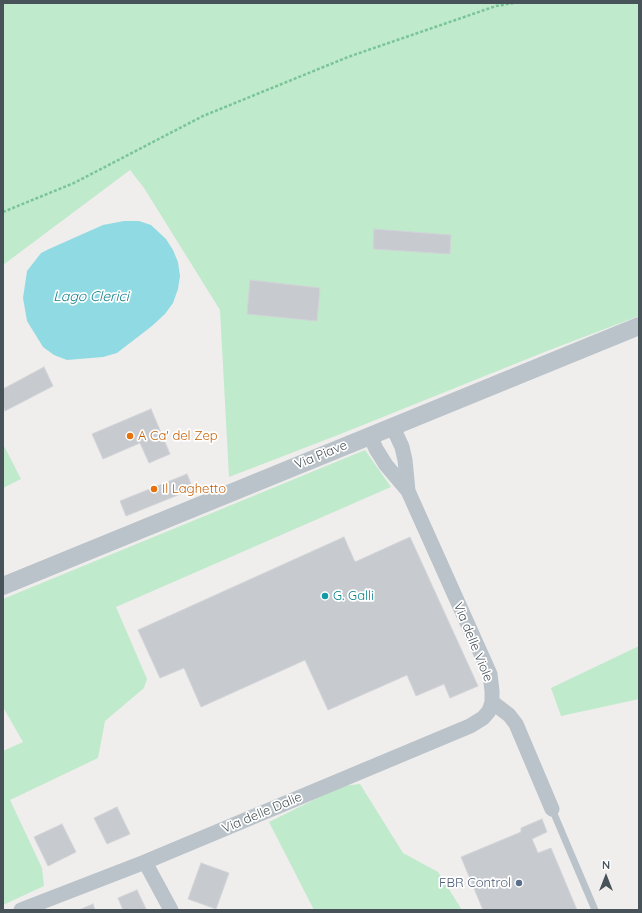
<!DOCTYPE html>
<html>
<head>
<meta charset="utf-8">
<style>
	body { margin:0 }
	#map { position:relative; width:642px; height:913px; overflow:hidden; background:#f0eded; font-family:Quicksand,sans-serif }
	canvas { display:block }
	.frame { position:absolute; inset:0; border:4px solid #475259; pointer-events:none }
	.north { position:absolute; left:586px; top:857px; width:40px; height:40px; -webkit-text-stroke:3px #fff; paint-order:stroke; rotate:0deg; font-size:11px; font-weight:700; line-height:16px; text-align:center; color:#475259 }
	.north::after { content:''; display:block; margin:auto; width:14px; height:18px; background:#475259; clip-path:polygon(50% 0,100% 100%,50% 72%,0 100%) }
</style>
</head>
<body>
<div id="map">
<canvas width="642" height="913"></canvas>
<div class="frame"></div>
<div class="north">N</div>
</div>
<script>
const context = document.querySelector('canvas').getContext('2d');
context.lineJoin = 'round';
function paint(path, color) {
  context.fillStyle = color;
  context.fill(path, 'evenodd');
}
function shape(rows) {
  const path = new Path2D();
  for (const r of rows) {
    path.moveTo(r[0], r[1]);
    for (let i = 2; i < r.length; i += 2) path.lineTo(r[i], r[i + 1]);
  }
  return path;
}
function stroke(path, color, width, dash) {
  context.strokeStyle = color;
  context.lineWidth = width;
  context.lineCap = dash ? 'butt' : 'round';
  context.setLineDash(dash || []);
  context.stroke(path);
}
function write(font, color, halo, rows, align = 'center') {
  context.font = font + ' Quicksand,sans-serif';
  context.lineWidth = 3.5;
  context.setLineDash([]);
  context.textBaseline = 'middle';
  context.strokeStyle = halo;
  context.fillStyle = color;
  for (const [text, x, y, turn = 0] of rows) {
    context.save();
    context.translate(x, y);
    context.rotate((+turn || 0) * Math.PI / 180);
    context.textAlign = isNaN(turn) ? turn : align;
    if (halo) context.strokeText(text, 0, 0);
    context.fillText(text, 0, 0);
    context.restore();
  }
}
const green = shape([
	[3,3,420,3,423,4,431,4,433,3,639,3,639,316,547,351,343,433,229,477,220,310,144,188,130,170,3,265],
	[3,444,21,479,3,488],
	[365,450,391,487,116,607,147,679,144,688,105,721,98,758,10,800,42,868,44,886,3,905,3,806,4,805,3,802,3,751,23,742,3,707,3,599],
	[639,646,639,699,561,716,551,688],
	[360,784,403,853,438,872,462,910,314,910,269,822,342,786]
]);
const water = shape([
	[124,221,139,221,151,225,166,239,173,250,178,262,180,276,178,289,173,303,165,314,152,326,117,353,103,357,67,360,54,355,43,347,27,321,23,298,27,271,41,253,49,249,103,225]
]);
const building = shape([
	[374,229,451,235,450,254,373,249,374,229],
	[250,280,320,288,317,321,247,314,250,280],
	[44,367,53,386,5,411,3,406,3,389,44,367],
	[151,409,170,454,149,463,140,443,103,459,92,434,151,409],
	[187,474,193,489,126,516,120,501,187,474],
	[344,537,355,562,410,537,478,686,450,698,444,684,416,696,407,675,328,710,305,660,201,707,184,668,160,678,138,630,344,537],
	[117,807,130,834,107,844,94,818,117,807],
	[542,819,547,832,532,839,538,853,551,848,577,910,483,910,461,857,521,832,521,828,542,819],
	[62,824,76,852,48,866,34,837,62,824],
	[201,863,229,873,216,909,188,899,201,863],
	[137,890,146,909,143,910,123,910,118,898,137,890],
	[93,904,95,910,79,910,93,904]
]);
const path = shape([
	[3,212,74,183,203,116,348,57,496,6,514,3]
]);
const service = shape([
	[552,809,595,910]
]);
const minor = shape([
	[390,427,396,434,402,447,405,460,408,491],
	[492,702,509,715,516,724,552,809],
	[145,862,171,910],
	[21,910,145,862,470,726,483,718,489,711,492,702,492,691,490,674,408,491,386,465,376,449,370,435]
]);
const tertiary = shape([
	[3,586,639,326]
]);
const markers = [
	[130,436,4,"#e8710a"],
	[154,489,4,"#e8710a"],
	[325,596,4,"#0f9aa8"],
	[519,883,4,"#5c6f8a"]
];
const foodNames = [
	["A Ca' del Zep",138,436],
	["Il Laghetto",162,489]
];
const streetNames = [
	["Via Piave",321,455,-22],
	["Via delle Viole",473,642,68],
	["Via delle Dalie",262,813,-23]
];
const cultureNames = [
	["G. Galli",333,596]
];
const serviceNames = [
	["FBR Control",511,883]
];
const waterNames = [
	["Lago Clerici",91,297]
];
paint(green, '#bfeacb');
paint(water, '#90dbe3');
paint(building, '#c7cbcf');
stroke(building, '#d2d4d8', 1);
stroke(path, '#7ac598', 2.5, [3, 2]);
stroke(service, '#bac3c9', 7);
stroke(minor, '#bac3c9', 15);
stroke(tertiary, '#bac3c9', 18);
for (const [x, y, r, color] of markers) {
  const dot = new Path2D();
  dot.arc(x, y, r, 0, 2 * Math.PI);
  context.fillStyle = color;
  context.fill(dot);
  stroke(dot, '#fff', 1.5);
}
write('13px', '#c56008', '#fff', foodNames, 'left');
write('13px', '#475259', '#fff', streetNames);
write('13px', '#0d838f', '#fff', cultureNames, 'left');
write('13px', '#4e5e75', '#fff', serviceNames, 'right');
write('italic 14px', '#18818c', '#fff', waterNames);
</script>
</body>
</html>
